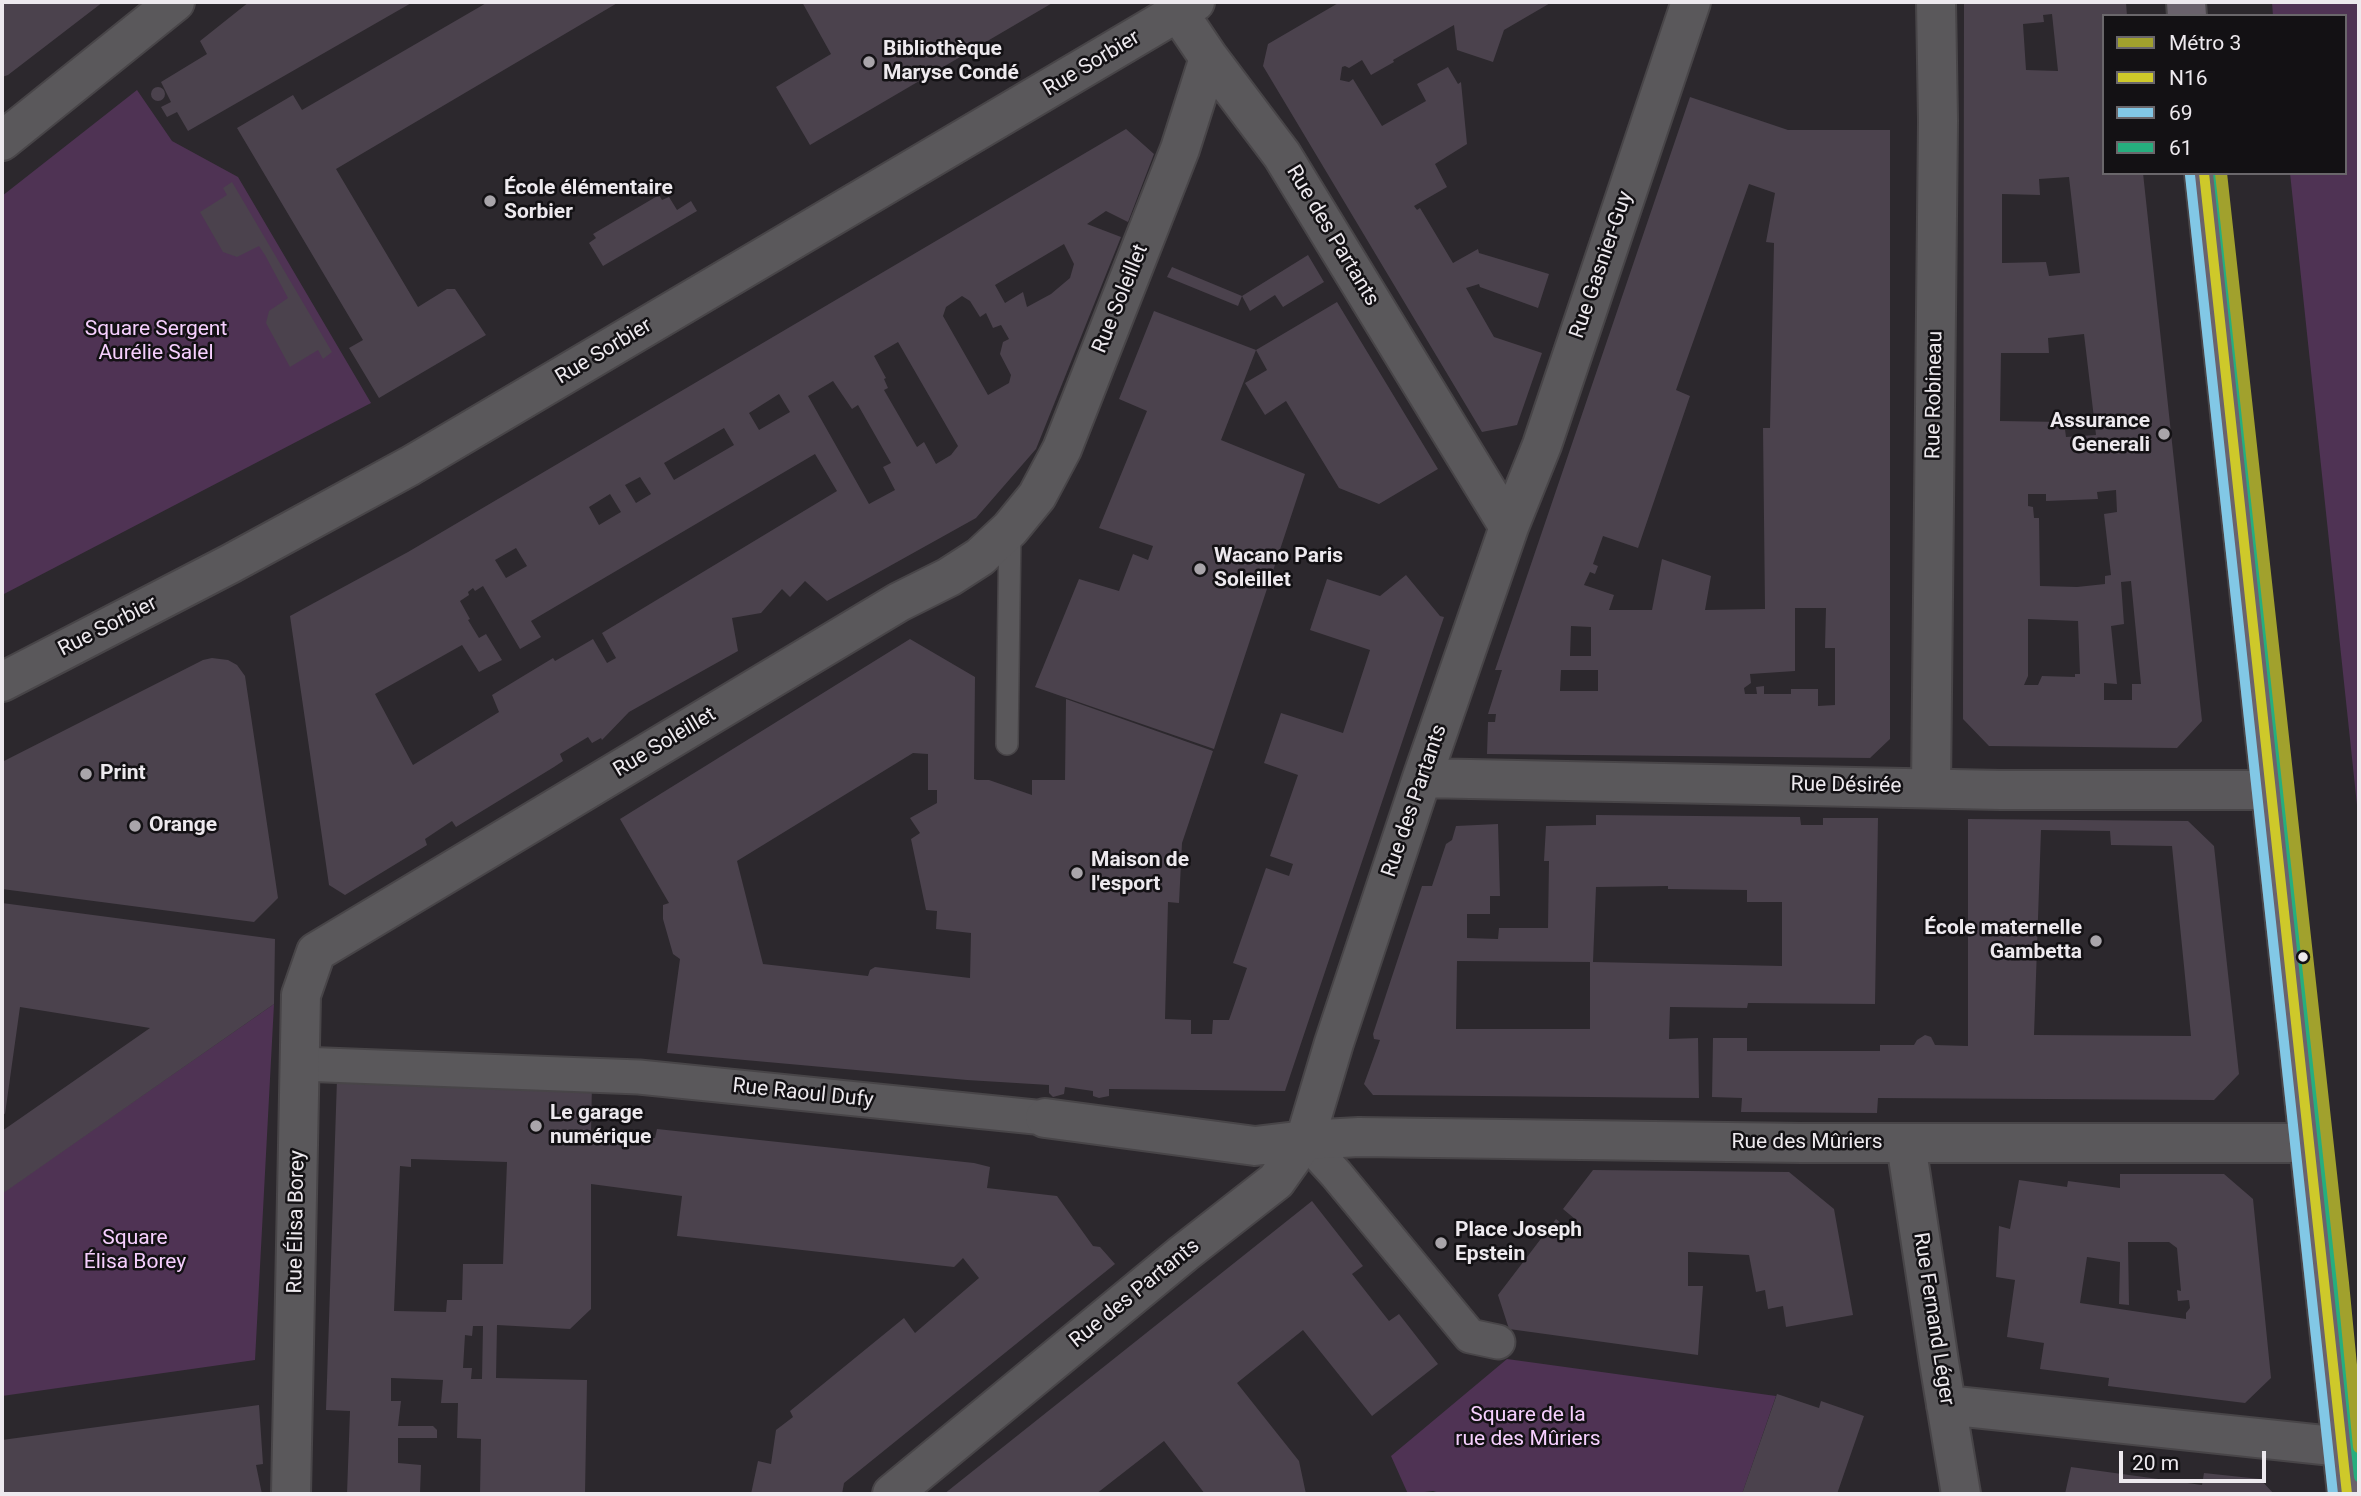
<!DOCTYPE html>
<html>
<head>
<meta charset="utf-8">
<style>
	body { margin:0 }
	#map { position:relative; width:2361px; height:1496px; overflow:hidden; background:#2c282d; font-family:Roboto,sans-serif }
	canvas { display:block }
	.frame { position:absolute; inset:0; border:4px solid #ede9ee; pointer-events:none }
	.legend { position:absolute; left:2102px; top:14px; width:245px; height:161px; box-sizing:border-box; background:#131114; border:2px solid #6a676b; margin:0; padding:9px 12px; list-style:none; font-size:21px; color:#ede9ee }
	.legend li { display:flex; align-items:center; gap:14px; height:35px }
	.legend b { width:35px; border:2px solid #6a676b }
	.scale { position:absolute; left:2119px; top:1451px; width:147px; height:32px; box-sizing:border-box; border:4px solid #ede9ee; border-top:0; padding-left:9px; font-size:21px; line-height:24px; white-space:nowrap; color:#ede9ee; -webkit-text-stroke:5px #131114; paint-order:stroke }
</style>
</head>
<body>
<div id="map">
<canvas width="2361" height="1496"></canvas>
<div class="frame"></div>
<ul class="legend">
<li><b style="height:9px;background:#a1a12d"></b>Métro 3</li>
<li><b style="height:9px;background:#cec92a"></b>N16</li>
<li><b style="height:9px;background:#82c8e6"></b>69</li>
<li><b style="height:9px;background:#26ae7e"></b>61</li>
</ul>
<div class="scale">20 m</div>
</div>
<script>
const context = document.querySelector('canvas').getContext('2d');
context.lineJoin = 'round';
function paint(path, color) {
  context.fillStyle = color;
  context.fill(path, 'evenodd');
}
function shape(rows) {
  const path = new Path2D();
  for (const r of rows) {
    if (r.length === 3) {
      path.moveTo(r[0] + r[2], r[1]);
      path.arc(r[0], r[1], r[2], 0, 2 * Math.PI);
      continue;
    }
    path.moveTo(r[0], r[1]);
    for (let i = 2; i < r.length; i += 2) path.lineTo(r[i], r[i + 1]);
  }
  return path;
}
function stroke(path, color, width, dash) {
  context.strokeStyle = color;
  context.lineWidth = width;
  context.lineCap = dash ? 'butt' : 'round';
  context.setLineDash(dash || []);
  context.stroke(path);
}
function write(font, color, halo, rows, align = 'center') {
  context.font = font + ' Roboto,sans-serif';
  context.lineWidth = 5;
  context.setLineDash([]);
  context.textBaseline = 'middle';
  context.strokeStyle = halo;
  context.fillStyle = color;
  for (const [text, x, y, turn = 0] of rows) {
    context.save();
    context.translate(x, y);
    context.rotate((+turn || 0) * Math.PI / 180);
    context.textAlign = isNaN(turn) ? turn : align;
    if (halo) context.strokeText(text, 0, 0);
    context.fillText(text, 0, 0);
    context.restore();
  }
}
const green = shape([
	[2272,2,2359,2,2359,824,2290,173,2345,173,2345,16,2273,16],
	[137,90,172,141,238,177,371,403,2,595,2,196],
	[274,1004,255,1360,2,1396,2,1193],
	[1507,1359,1776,1396,1742,1494,1443,1494,1433,1491,1408,1494,1391,1456]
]);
const building = shape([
	[2,2,103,2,8,75,2,77],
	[249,2,413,2,188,131,177,112,167,117,161,107,171,102,161,82,207,54,200,41],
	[488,2,619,2,336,169,418,307,447,289,455,289,486,335,379,398,349,348,363,340,237,128,293,95,302,110],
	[802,2,912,2,913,4,918,2,1054,2,810,145,776,87,831,54],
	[1340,2,1552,2,1504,30,1493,62,1457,50,1454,25,1393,60,1394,62,1371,75,1362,60,1349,68,1345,66,1342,67,1340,80,1349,82,1353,79,1382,126,1426,101,1417,84,1448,67,1458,84,1461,82,1467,144,1435,164,1447,187,1414,206,1417,210,1420,208,1453,263,1478,249,1479,253,1549,274,1538,308,1480,287,1479,284,1466,288,1494,337,1542,353,1517,425,1482,432,1263,66,1268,44],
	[1964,2,2126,2,2127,16,2104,16,2104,173,2143,173,2202,721,2177,748,1989,746,1963,719],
	[2052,14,2058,71,2026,70,2023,24,2044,22,2043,15],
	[2069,177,2080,273,2049,276,2046,262,2002,263,2002,194,2040,195,2039,179],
	[2084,334,2096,435,2066,437,2064,422,2000,421,2001,353,2049,353,2048,338],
	[2116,490,2117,512,2104,514,2111,575,2105,576,2105,584,2077,587,2040,586,2039,518,2034,518,2033,507,2028,506,2028,494,2046,494,2046,501,2098,499,2097,492],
	[2131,581,2141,684,2132,684,2132,700,2104,700,2104,683,2117,684,2111,626,2124,624,2121,582],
	[2028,619,2078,621,2080,674,2075,674,2075,677,2042,676,2038,685,2024,685,2028,676],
	[158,94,7],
	[1690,97,1788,130,1890,130,1890,739,1870,758,1487,754,1488,722,1495,722,1496,714,1488,714,1502,670,1495,670],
	[1749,184,1775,193,1766,242,1774,243,1770,428,1763,428,1765,609,1705,610,1711,576,1662,559,1652,610,1609,610,1614,595,1584,585,1590,572,1595,574,1598,566,1593,564,1603,536,1638,548,1690,396,1676,390],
	[1795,608,1826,608,1825,648,1835,648,1835,705,1818,706,1818,689,1791,689,1791,694,1764,694,1764,686,1756,687,1757,694,1745,694,1744,688,1751,683,1750,674,1795,671],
	[1571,626,1591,627,1591,656,1570,656],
	[1561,670,1598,670,1598,691,1560,691],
	[1126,129,1154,154,1128,222,1106,211,1087,224,1121,237,1036,449,976,518,827,601,805,581,790,597,782,589,761,613,732,618,738,651,629,712,602,740,601,738,592,743,588,737,560,754,563,761,554,767,456,827,452,821,425,839,427,845,345,895,329,885,290,616,408,552],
	[1064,244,1074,264,1070,278,1051,294,1027,307,1023,292,1005,303,995,285],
	[962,296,970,301,980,317,986,313,993,328,1001,325,1009,339,1003,342,1000,354,1011,375,1009,383,988,395,943,316,946,307],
	[898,342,958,446,951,455,936,464,924,442,917,447,884,390,888,388,884,379,886,378,874,356],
	[833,381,852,409,858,405,891,463,883,467,895,490,869,504,808,396],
	[779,394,790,412,759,430,749,413],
	[724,428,734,445,674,480,664,463],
	[815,454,837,491,602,633,616,658,607,663,593,639,555,661,553,658,492,695,499,712,413,765,375,694,462,645,479,672,502,660,486,634,479,638,468,620,470,619,460,601,469,595,468,592,473,588,475,591,483,586,520,649,541,637,531,621],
	[640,477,651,494,636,503,625,485],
	[610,494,621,512,599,525,589,507],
	[516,548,527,566,506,578,495,560],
	[232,182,332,352,323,359,318,350,290,367,266,323,269,311,288,298,265,255,259,246,237,257,223,252,200,212,227,195,223,188],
	[659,195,662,200,669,197,677,210,691,201,697,211,603,266,589,243,596,238,593,234],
	[1308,255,1324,282,1283,307,1275,295,1250,311,1242,296],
	[1172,267,1242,296,1238,306,1167,277],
	[1337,302,1438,469,1379,504,1339,488,1286,401,1265,415,1245,383,1267,370,1256,350],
	[1154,311,1256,350,1221,440,1305,474,1214,749,1035,687,1079,579,1119,591,1133,554,1148,560,1153,546,1099,528,1147,411,1119,399],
	[1406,575,1440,616,1444,617,1285,1091,1109,1089,1109,1096,1099,1098,1093,1096,1093,1091,1065,1087,1064,1094,1053,1097,1049,1093,1049,1085,967,1080,667,1053,680,959,673,954,663,919,663,905,669,903,620,819,910,639,975,677,974,779,977,780,989,780,1032,795,1032,780,1065,780,1066,699,1213,751,1182,843,1179,903,1168,902,1165,1019,1191,1020,1191,1034,1212,1034,1213,1020,1229,1020,1247,968,1233,963,1266,868,1289,876,1293,864,1270,856,1298,775,1264,763,1281,713,1343,733,1370,650,1310,630,1327,579,1380,596],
	[913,753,928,754,928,790,937,790,937,803,910,818,920,833,911,839,926,910,937,911,936,929,971,933,970,978,875,967,870,970,868,976,763,964,737,861],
	[212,658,228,660,237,665,245,676,278,898,254,922,2,889,2,762,203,660],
	[1596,815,1800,817,1801,825,1823,825,1823,818,1878,818,1875,1004,1748,1003,1747,1008,1670,1007,1669,1039,1698,1038,1699,1098,1373,1095,1364,1084,1380,1040,1374,1039,1373,1034,1422,886,1432,886,1446,844,1452,840,1456,826,1498,824,1500,896,1490,896,1490,914,1467,914,1467,938,1498,939,1499,928,1548,928,1549,861,1544,861,1546,826,1596,825],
	[1668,886,1668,889,1747,890,1747,902,1782,902,1782,966,1593,962,1596,887],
	[1457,961,1590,962,1590,1029,1456,1029],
	[1968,819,2188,821,2214,846,2239,1074,2214,1100,1878,1098,1877,1113,1741,1112,1742,1098,1712,1097,1713,1038,1747,1038,1747,1051,1880,1051,1880,1045,1914,1045,1917,1040,1925,1035,1931,1037,1935,1045,1968,1046],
	[2041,830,2110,831,2111,845,2172,846,2191,1036,2034,1035],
	[2,903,275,939,274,1004,2,1194,2,1131,150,1028,20,1007,5,1114,2,1113],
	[337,1079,592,1084,591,1131,655,1138,657,1129,974,1163,990,1167,987,1188,1057,1196,1093,1246,1100,1247,1115,1264,844,1483,842,1494,751,1494,758,1461,771,1464,776,1430,793,1417,790,1411,904,1318,915,1333,979,1278,963,1258,954,1267,677,1236,682,1196,591,1184,591,1309,570,1329,497,1325,496,1378,587,1380,585,1494,480,1494,481,1439,457,1438,458,1403,441,1403,443,1380,391,1378,391,1401,401,1401,398,1426,433,1426,437,1430,437,1438,398,1438,398,1463,421,1465,420,1494,347,1494,350,1411,326,1410],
	[411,1159,507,1162,503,1264,463,1264,462,1300,447,1300,446,1312,394,1311,400,1166,411,1167],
	[473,1326,483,1326,482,1379,471,1379,472,1368,463,1368,465,1335,472,1336],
	[1593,1170,1789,1172,1834,1209,1853,1315,1786,1327,1783,1306,1768,1309,1765,1290,1756,1292,1749,1255,1688,1252,1688,1286,1703,1286,1698,1355,1509,1329,1498,1295,1556,1219,1567,1228,1575,1219,1563,1209],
	[2120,1174,2224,1174,2253,1199,2271,1378,2245,1403,2108,1386,2109,1378,2040,1369,2044,1343,2007,1337,2015,1280,1996,1277,1999,1226,2010,1229,2019,1180,2067,1187,2068,1181,2120,1188],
	[2128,1242,2169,1242,2177,1248,2181,1291,2177,1290,2178,1301,2189,1300,2190,1308,2186,1313,2186,1319,2080,1303,2087,1257,2120,1262,2119,1304,2129,1305],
	[1312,1201,1363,1266,1352,1274,1389,1321,1399,1314,1438,1364,1372,1416,1303,1330,1237,1383,1299,1461,1306,1494,1205,1494,1164,1441,1096,1494,944,1494],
	[1777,1394,1819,1408,1821,1401,1864,1416,1837,1494,1742,1494],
	[259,1405,263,1464,256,1465,262,1494,2,1494,2,1440],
	[2071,1467,2202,1485,2204,1473,2260,1479,2274,1494,2065,1494]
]);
const service = shape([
	[1007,744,1010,529]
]);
const pedestrian = shape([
	[300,1064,639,1077,1045,1118],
	[1305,1140,1336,1174,1470,1336,1498,1342]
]);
const minor = shape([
	[2,141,175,2],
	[1509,527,1542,445,1691,2],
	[2,682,230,564,410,466,1195,2],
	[1422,778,2001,790,2271,790],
	[1931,788,1938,121,1936,2],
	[1045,1118,1255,1146,1305,1140,1359,1137,1802,1143,2309,1143],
	[1906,1144,1939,1362,1961,1494],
	[1946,1405,2342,1447],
	[291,1494,301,995,316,952,899,602,949,577,980,557,1010,529,1037,496,1062,449,1180,149,1209,58],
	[892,1494,1184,1253,1276,1181,1305,1140,1334,1043,1422,778,1509,527,1282,155,1209,58,1178,12]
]);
const primary = shape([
	[2186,2,2187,16],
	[2204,173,2347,1494]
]);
const bus1 = shape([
	[2204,173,2347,1494]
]);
const bus2 = shape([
	[2190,175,2333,1494]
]);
const bus3 = shape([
	[2218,173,2359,1477]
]);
const metro1 = shape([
	[2221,173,2343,1283,2359,1447]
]);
const markers = [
	[869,62,7,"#a9a5aa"],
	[490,201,7,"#a9a5aa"],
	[2164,434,7,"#a9a5aa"],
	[1200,569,7,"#a9a5aa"],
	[86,774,7,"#a9a5aa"],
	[135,826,7,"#a9a5aa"],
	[1077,873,7,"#a9a5aa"],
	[2096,941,7,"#a9a5aa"],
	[2303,957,6,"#ede9ee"],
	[536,1126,7,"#a9a5aa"],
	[1441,1243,7,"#a9a5aa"]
];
const poiNames = [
	["Bibliothèque",883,50],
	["Maryse Condé",883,74],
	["École élémentaire",504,189],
	["Sorbier",504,213],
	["Assurance",2150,422,"right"],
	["Generali",2150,446,"right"],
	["Wacano Paris",1214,557],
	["Soleillet",1214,581],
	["Print",100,774],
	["Orange",149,826],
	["Maison de",1091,861],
	["l'esport",1091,885],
	["École maternelle",2082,929,"right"],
	["Gambetta",2082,953,"right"],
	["Le garage",550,1114],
	["numérique",550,1138],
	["Place Joseph",1455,1231],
	["Epstein",1455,1255]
];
const streetNames = [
	["Rue Sorbier",1092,64,-31],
	["Rue des Partants",1332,236,59],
	["Rue Gasnier-Guy",1602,265,-71],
	["Rue Soleillet",1121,299,-68],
	["Rue Sorbier",604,352,-31],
	["Rue Robineau",1935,395,-89],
	["Rue Sorbier",108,627,-27],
	["Rue Soleillet",665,743,-31],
	["Rue Désirée",1846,786,1],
	["Rue des Partants",1415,801,-71],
	["Rue Raoul Dufy",803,1094,6],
	["Rue des Mûriers",1807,1143],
	["Rue Élisa Borey",297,1222,-89],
	["Rue des Partants",1135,1294,-39],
	["Rue Fernand Léger",1933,1319,81]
];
const parkNames = [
	["Square Sergent",156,330],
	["Aurélie Salel",156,354],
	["Square",135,1239],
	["Élisa Borey",135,1263],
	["Square de la",1528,1416],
	["rue des Mûriers",1528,1440]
];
paint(green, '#4f3354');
paint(building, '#4b424d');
stroke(service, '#484548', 24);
stroke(pedestrian, '#484548', 37);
stroke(minor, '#484548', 42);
stroke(primary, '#484548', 42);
stroke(service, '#5a585b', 21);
stroke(pedestrian, '#5a585b', 33);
stroke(minor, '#5a585b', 38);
stroke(primary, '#6a626c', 38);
stroke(bus1, '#cec92a', 10);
stroke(bus2, '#82c8e6', 10);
stroke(bus3, '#26ae7e', 10);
stroke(metro1, '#a1a12d', 12);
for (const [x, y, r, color] of markers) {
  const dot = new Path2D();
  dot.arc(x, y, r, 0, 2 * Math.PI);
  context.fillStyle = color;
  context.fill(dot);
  stroke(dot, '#131114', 2.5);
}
write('bold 21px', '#ede9ee', '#131114', poiNames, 'left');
write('21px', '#ede9ee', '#131114', streetNames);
write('21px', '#f6cffe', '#131114', parkNames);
</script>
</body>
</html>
